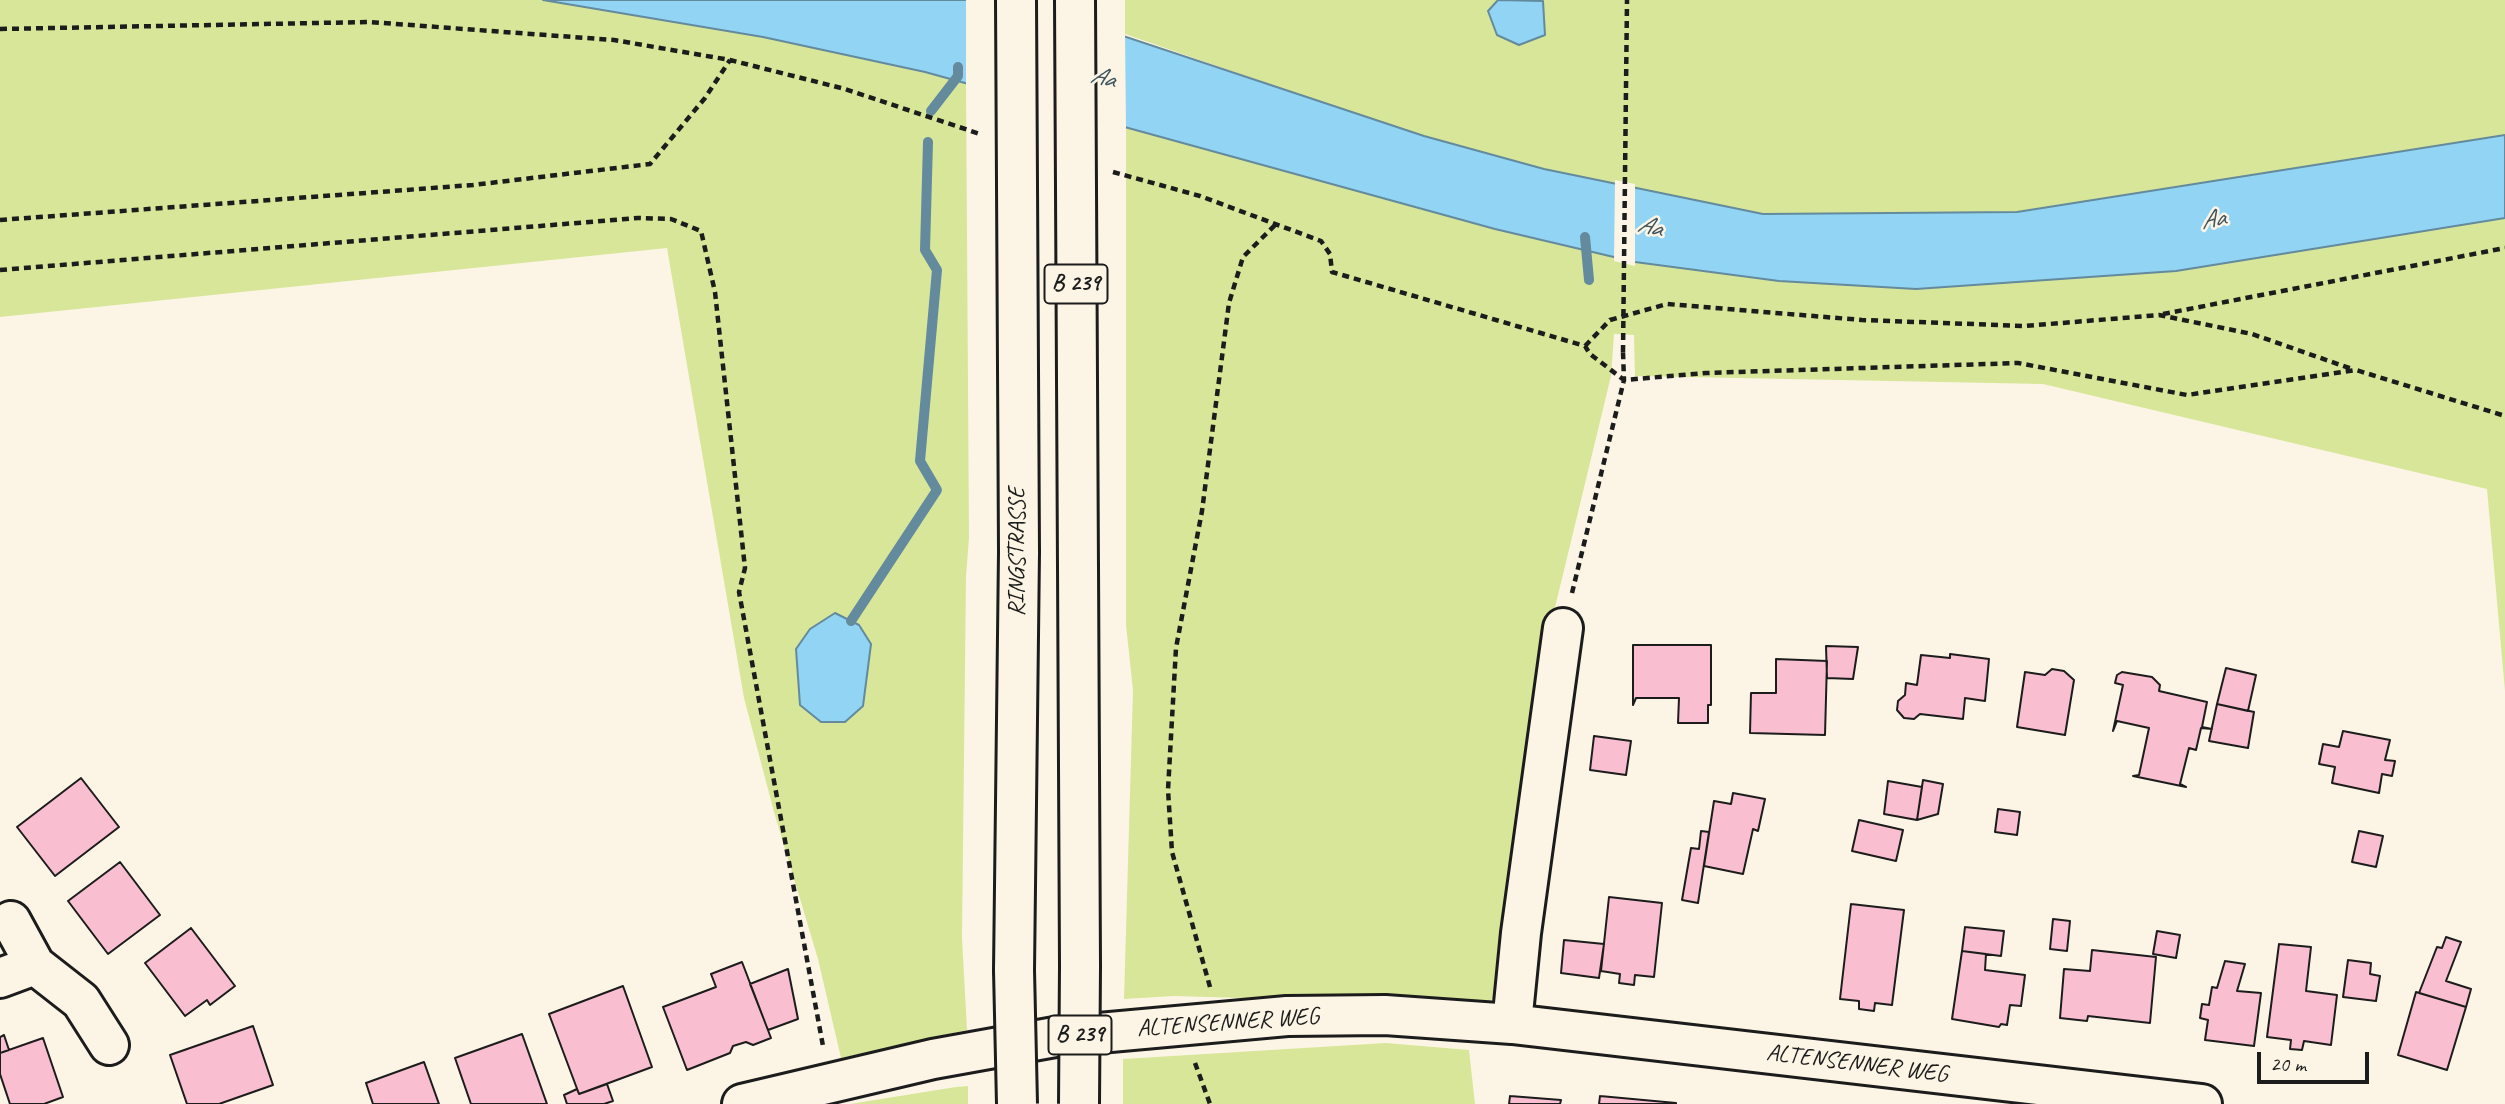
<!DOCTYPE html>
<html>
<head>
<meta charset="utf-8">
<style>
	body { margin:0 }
	#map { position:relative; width:2505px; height:1104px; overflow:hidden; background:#fcf5e5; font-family:Caveat,sans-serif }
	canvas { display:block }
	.scale { position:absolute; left:2257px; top:1052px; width:112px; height:32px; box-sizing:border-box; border:4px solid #1c1c1c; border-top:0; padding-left:9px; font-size:21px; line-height:24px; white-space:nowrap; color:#1c1c1c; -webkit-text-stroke:5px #fcf5e5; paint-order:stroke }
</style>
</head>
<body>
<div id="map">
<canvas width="2505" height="1104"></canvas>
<div class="scale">20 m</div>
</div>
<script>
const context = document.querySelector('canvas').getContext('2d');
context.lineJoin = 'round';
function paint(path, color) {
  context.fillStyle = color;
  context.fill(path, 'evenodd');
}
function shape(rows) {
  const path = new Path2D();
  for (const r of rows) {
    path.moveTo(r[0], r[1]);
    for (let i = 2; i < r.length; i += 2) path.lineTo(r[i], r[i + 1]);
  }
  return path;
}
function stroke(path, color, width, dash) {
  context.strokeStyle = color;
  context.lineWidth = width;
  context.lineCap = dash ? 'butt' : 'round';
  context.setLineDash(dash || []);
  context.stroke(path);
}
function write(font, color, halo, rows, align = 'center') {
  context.font = font + ' Caveat,sans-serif';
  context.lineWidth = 5;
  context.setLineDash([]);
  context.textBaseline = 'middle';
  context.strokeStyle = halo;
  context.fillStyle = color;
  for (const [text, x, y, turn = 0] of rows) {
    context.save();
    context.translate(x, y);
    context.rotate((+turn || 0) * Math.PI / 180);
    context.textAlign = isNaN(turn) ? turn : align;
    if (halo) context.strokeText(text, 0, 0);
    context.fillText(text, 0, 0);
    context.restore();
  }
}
const green = shape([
	[0,0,543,0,763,37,966,82,969,538,966,576,962,938,967,1030,841,1058,818,959,774,812,744,698,667,248,0,317],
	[1125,0,1498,0,1489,11,1543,1,1539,0,2505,0,2505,135,2017,212,1763,214,1544,169,1424,136,1283,89,1125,34],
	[1126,126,1495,229,2176,271,2505,218,2505,691,2487,489,2043,384,1635,376,1634,335,1614,334,1611,376,1551,624,1502,989,1486,1005,1174,996,1124,999,1133,690,1126,625],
	[1386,1043,1469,1050,1475,1104,1123,1104,1123,1059],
	[968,1086,968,1104,850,1104,956,1087]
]);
const water = shape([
	[543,0,1015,0,1424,136,1544,169,1763,214,2017,212,2505,135,2505,218,2176,271,1916,289,1779,281,1635,262,1495,229,925,72,763,37,543,0],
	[1498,0,1543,1,1545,35,1519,45,1497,35,1488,11,1498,0],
	[835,613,859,625,871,644,863,706,845,722,821,722,800,705,796,649,810,629,835,613]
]);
const pier = shape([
	[966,0,1027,0,1125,31,1126,129,966,85],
	[1615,180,1635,184,1635,266,1614,261]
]);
const stream = shape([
	[931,111,958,76,958,67],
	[1585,237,1589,280],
	[851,621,937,490,920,461,937,270,925,250,928,142]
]);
const building = shape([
	[1633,645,1711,645,1711,705,1708,705,1708,723,1678,723,1679,698,1636,698,1633,705,1633,645],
	[1826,646,1858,647,1853,679,1827,678,1826,646],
	[1950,654,1989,659,1985,701,1965,698,1963,719,1920,714,1914,719,1904,718,1897,710,1898,701,1905,695,1906,683,1917,685,1921,655,1950,658,1950,654],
	[1776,659,1827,661,1825,735,1750,733,1751,693,1776,693,1776,659],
	[2226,668,2256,675,2248,711,2217,704,2226,668],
	[2052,669,2064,671,2074,680,2065,735,2017,727,2025,672,2045,675,2052,669],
	[2122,672,2152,677,2160,685,2159,691,2207,702,2202,727,2212,729,2201,728,2196,750,2189,748,2180,784,2186,787,2133,776,2139,775,2149,728,2117,721,2113,731,2123,685,2115,683,2117,675,2122,672],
	[2217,704,2254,712,2248,748,2209,741,2217,704],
	[2343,731,2390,740,2385,760,2395,761,2392,776,2382,774,2379,793,2332,783,2335,767,2319,764,2323,744,2339,747,2343,731],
	[1594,736,1631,741,1626,775,1590,770,1594,736],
	[81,778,119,827,55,876,17,827,81,778],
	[1923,780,1943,784,1938,814,1917,820,1923,780],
	[1888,781,1922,787,1917,820,1884,814,1888,781],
	[1733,793,1765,799,1758,831,1753,829,1743,874,1704,866,1714,801,1731,804,1733,793],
	[1998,809,2020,812,2017,835,1995,832,1998,809],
	[1859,820,1903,830,1896,861,1852,851,1859,820],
	[1701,831,1709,832,1698,903,1682,900,1691,848,1699,849,1701,831],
	[2359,831,2383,836,2376,867,2352,862,2359,831],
	[120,862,160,915,108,954,68,901,120,862],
	[1609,897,1662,903,1654,977,1635,975,1634,985,1619,983,1620,974,1601,971,1609,897],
	[1851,904,1904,910,1892,1005,1875,1003,1874,1011,1859,1009,1859,1001,1840,999,1851,904],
	[2053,919,2070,921,2067,951,2050,949,2053,919],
	[1965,927,2004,931,2001,956,1962,951,1965,927],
	[191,928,235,986,210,1005,207,1000,185,1016,145,963,191,928],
	[2157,931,2180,935,2176,958,2153,954,2157,931],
	[2446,937,2461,942,2446,981,2471,989,2466,1007,2419,993,2437,947,2442,948,2446,937],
	[1564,940,1604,944,1599,978,1561,973,1564,940],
	[2279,944,2311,947,2306,991,2337,995,2331,1045,2304,1041,2302,1050,2290,1049,2291,1040,2267,1037,2279,944],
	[2092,950,2156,957,2150,1023,2088,1016,2087,1021,2060,1018,2064,969,2090,971,2092,950],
	[1962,951,1986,954,1985,970,2025,975,2021,1006,2010,1005,2007,1025,2001,1024,1999,1027,1952,1019,1962,951],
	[2348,960,2371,963,2370,974,2380,976,2376,1001,2343,997,2348,960],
	[2225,961,2245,964,2237,991,2261,993,2254,1046,2205,1040,2208,1020,2200,1018,2202,1004,2209,1005,2212,987,2217,988,2225,961],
	[742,962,771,1038,753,1045,746,1042,733,1046,730,1053,687,1070,663,1007,716,987,711,974,742,962],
	[788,969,798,1019,768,1030,750,984,788,969],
	[623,986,652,1067,579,1094,549,1014,623,986],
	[2416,992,2466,1007,2447,1070,2398,1055,2416,992],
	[253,1026,273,1085,219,1104,187,1104,170,1055,253,1026],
	[522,1034,547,1104,471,1104,455,1058,522,1034],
	[4,1035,9,1050,0,1053,0,1037,4,1035],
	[43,1038,63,1097,44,1104,10,1104,0,1074,0,1053,43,1038],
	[424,1062,439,1104,373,1104,366,1083,424,1062],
	[607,1084,613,1101,604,1104,567,1104,564,1095,577,1089,579,1094,607,1084],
	[1510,1096,1561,1100,1560,1104,1509,1104,1510,1096],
	[1600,1096,1676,1103,1676,1104,1599,1104,1600,1096]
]);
const path = shape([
	[0,29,369,22,614,40,730,60,845,89,980,134],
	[1113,172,1200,196,1321,241,1330,254,1332,272,1585,346,1590,354,1624,380,1706,373,2018,363,2187,395,2356,370,2505,416],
	[0,220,473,185,650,164,705,98,730,60],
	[0,270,638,218,671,219,701,231,715,292,745,568,739,592,823,1046],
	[2163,314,2505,248],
	[1585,346,1610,320,1667,304,1862,320,2025,326,2159,315,2252,334,2352,369],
	[1572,593,1624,380,1623,352],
	[1210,987,1172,852,1168,790,1176,648,1202,511,1229,303,1243,257,1275,225],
	[1195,1063,1210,1104]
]);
const minor = shape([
	[11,921,35,965],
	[0,978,35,965,81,1001,109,1045],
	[1512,1024,1521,933,1563,628],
	[742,1104,933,1059,1055,1037,1287,1016,1385,1015,1512,1024,2202,1104]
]);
const highway = shape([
	[1078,567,1080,966],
	[1014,970,1019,552]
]);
const pathBridge = shape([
	[1623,352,1627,0]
]);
const highwayBridge = shape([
	[1016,0,1019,552],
	[1075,0,1078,567],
	[1014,970,1017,1104],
	[1079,1104,1080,966]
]);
const shields = [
	[1076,284,63],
	[1080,1035,63]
];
const shieldNames = [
	["B 239",1076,284],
	["B 239",1080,1035]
];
const streetNames = [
	["RINGSTRASSE",1018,552,-90],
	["ALTENSENNER WEG",1228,1023,-4],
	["ALTENSENNER WEG",1857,1064,7]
];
const waterNames = [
	["Aa",1103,78,15],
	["Aa",2213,220,-9],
	["Aa",1650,227,15]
];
paint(green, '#d8e699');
paint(water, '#92d4f3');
stroke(water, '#638a9d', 2);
paint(pier, '#fcf5e5');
stroke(stream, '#638a9d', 10);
paint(building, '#f9bfd0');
stroke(building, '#1c1c1c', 2);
stroke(minor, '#1c1c1c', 44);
stroke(highway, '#1c1c1c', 44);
stroke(path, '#1c1c1c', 4.5, [7, 5]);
stroke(minor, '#fcf5e5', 38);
stroke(highway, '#fcf5e5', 38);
stroke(highwayBridge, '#1c1c1c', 44, []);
stroke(pathBridge, '#1c1c1c', 4.5, [7, 5]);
stroke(highwayBridge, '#fcf5e5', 38);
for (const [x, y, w] of shields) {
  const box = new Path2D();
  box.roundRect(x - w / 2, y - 19.5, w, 39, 5);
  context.fillStyle = '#fcf5e5';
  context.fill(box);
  stroke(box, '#1c1c1c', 2);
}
write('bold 23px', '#1c1c1c', null, shieldNames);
write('24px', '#1c1c1c', '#fcf5e5', streetNames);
write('italic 26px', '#3f535c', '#fcf5e5', waterNames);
</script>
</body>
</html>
